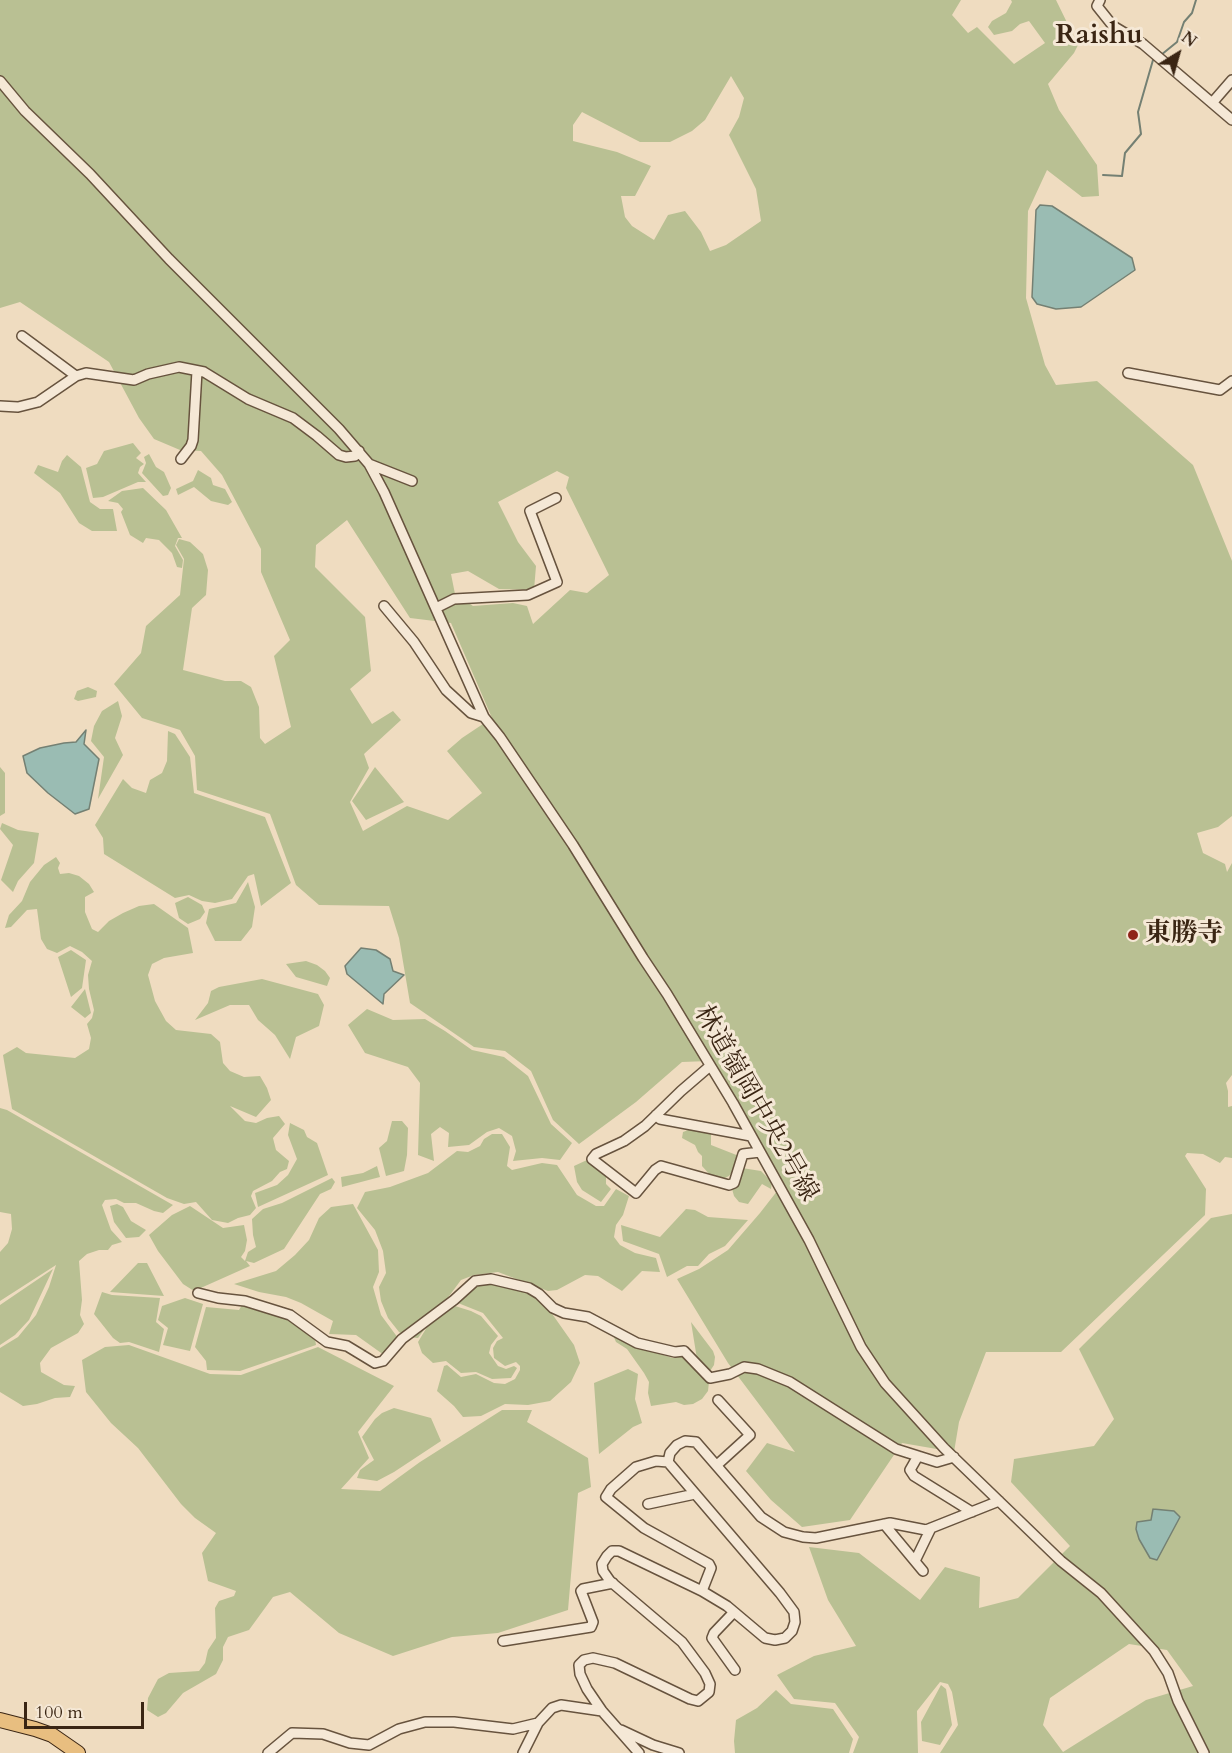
<!DOCTYPE html>
<html>
<head>
<meta charset="utf-8">
<style>
	body { margin:0 }
	#map { position:relative; width:1232px; height:1753px; overflow:hidden; background:#efdcc0; font-family:Cardo,serif }
	canvas { display:block }
	.north { position:absolute; left:1148px; top:24px; width:60px; height:60px; -webkit-text-stroke:4px #f5e8d6; paint-order:stroke; rotate:37deg; font-size:16px; font-weight:700; line-height:24px; text-align:center; color:#3a2513 }
	.north::after { content:''; display:block; margin:auto; width:21px; height:27px; background:#3a2513; clip-path:polygon(50% 0,100% 100%,50% 72%,0 100%) }
	.scale { position:absolute; left:24px; top:1702px; width:120px; height:27px; box-sizing:border-box; border:3px solid #3a2513; border-top:0; padding-left:8px; font-size:18px; line-height:21px; white-space:nowrap; color:#3a2513; -webkit-text-stroke:4px #f5e8d6; paint-order:stroke }
</style>
</head>
<body>
<div id="map">
<canvas width="1232" height="1753"></canvas>
<div class="north">N</div>
<div class="scale">100 m</div>
</div>
<script>
const context = document.querySelector('canvas').getContext('2d');
context.lineJoin = 'round';
function paint(path, color) {
  context.fillStyle = color;
  context.fill(path, 'evenodd');
}
function shape(rows) {
  const path = new Path2D();
  for (const r of rows) {
    path.moveTo(r[0], r[1]);
    for (let i = 2; i < r.length; i += 2) path.lineTo(r[i], r[i + 1]);
  }
  return path;
}
function stroke(path, color, width, dash) {
  context.strokeStyle = color;
  context.lineWidth = width;
  context.lineCap = dash ? 'butt' : 'round';
  context.setLineDash(dash || []);
  context.stroke(path);
}
function write(font, color, halo, rows, align = 'center') {
  context.font = font + ' Cardo,"Noto Serif JP",serif';
  context.lineWidth = 6;
  context.setLineDash([]);
  context.textBaseline = 'middle';
  context.strokeStyle = halo;
  context.fillStyle = color;
  for (const [text, x, y, turn = 0] of rows) {
    context.save();
    context.translate(x, y);
    context.rotate((+turn || 0) * Math.PI / 180);
    context.textAlign = isNaN(turn) ? turn : align;
    if (halo) context.strokeText(text, 0, 0);
    context.fillText(text, 0, 0);
    context.restore();
  }
}
const green = shape([
	[0,0,961,0,952,15,968,33,977,27,1014,64,1045,43,1029,21,1020,24,1012,31,994,35,988,27,992,21,1006,13,1012,2,1011,0,1056,0,1078,45,1074,53,1048,84,1059,110,1097,165,1099,196,1082,197,1047,170,1028,211,1026,298,1045,365,1056,385,1097,381,1193,465,1232,561,1232,816,1218,827,1197,833,1203,853,1225,864,1227,872,1232,863,1232,1075,1226,1083,1228,1091,1228,1107,1232,1106,1232,1158,1225,1157,1220,1163,1203,1154,1187,1153,1185,1156,1206,1189,1205,1215,1061,1352,986,1352,959,1422,954,1452,902,1443,850,1520,802,1527,771,1500,746,1471,767,1443,795,1452,728,1363,677,1279,699,1269,728,1250,760,1213,781,1186,709,1061,682,1062,636,1102,579,1144,553,1120,531,1071,505,1051,474,1047,410,1003,399,938,389,906,319,905,296,885,270,814,197,790,195,756,180,730,142,718,114,684,141,653,146,626,180,595,184,559,176,545,179,539,190,542,203,554,208,570,206,595,192,608,183,670,225,681,241,681,251,687,259,707,260,738,265,744,291,727,274,656,290,640,261,572,261,549,222,475,201,451,180,450,154,439,139,418,109,362,20,302,0,308],
	[731,76,744,98,739,117,729,135,756,189,761,221,726,245,710,251,701,232,685,211,668,215,654,240,632,226,625,217,621,196,635,196,651,166,617,152,573,141,573,125,582,112,640,142,670,142,692,131,705,120],
	[557,471,569,477,566,488,609,575,587,593,570,590,533,624,527,606,513,603,473,606,455,594,451,574,468,571,499,589,534,590,536,566,518,542,498,502],
	[347,520,410,618,451,623,492,718,462,738,447,751,482,793,448,820,407,806,363,831,350,802,369,768,364,754,401,720,393,711,372,724,350,689,371,671,365,617,315,567,316,545],
	[133,443,141,453,136,458,144,464,140,467,138,473,146,482,138,482,103,497,93,498,86,468,97,464,104,451],
	[149,454,156,467,164,472,171,488,168,495,163,496,142,473,146,463,144,457],
	[67,455,81,467,90,502,100,509,113,509,117,531,92,531,79,523,60,493,34,473,38,465,58,472,62,461],
	[198,470,211,478,213,485,225,489,232,502,228,505,211,501,194,487,178,495,176,489,193,481],
	[143,488,166,510,182,538,178,538,175,546,183,560,182,568,177,567,172,553,159,540,146,538,143,543,130,535,121,512,123,509,118,503,108,501,122,491],
	[88,687,97,691,96,697,78,701,74,699,77,691],
	[118,701,122,716,115,738,123,755,98,799,104,757,91,741,94,726,102,711],
	[168,731,175,734,190,757,194,793,265,817,291,883,261,906,254,874,248,876,232,899,215,903,202,901,189,895,175,898,104,854,103,838,95,825,123,779,132,788,146,793,150,780,162,773,167,761],
	[0,767,5,773,5,813,0,816],
	[375,767,404,802,366,820,352,801],
	[2,823,18,830,39,833,34,863,18,881,13,892,1,880,13,845,0,829],
	[56,857,60,863,58,868,60,874,69,873,79,876,89,884,94,892,85,897,85,912,92,929,98,932,109,921,123,913,139,906,154,904,188,928,193,953,164,958,152,964,148,975,155,1001,166,1021,176,1030,211,1034,220,1042,223,1063,230,1071,244,1077,260,1076,267,1088,271,1100,256,1117,230,1106,245,1121,256,1123,267,1118,279,1116,285,1124,273,1138,276,1150,289,1161,287,1169,280,1172,272,1181,253,1191,251,1196,256,1208,250,1215,238,1218,228,1223,212,1220,196,1202,184,1204,167,1198,12,1109,3,1055,17,1047,26,1053,75,1058,89,1049,91,1038,87,1024,92,1018,94,1010,89,989,88,975,92,961,82,952,70,946,57,953,47,949,41,939,37,909,27,910,11,927,5,928,9,915,22,901,30,882,44,865],
	[248,882,255,907,252,927,241,941,215,941,206,923,209,909,236,903],
	[188,897,202,905,205,912,200,919,188,924,179,918,175,903],
	[71,950,86,960,82,988,71,997,58,957],
	[306,961,317,965,325,971,330,978,327,986,296,977,286,964],
	[262,979,318,994,324,1005,319,1026,296,1037,290,1059,275,1035,258,1020,249,1005,230,1005,195,1020,208,1003,211,991,219,987],
	[85,989,91,1013,85,1018,71,1007],
	[367,1009,393,1020,425,1019,445,1031,472,1050,504,1057,528,1076,551,1124,572,1143,560,1160,542,1158,513,1161,516,1151,512,1136,499,1128,487,1132,469,1145,448,1147,449,1133,440,1127,431,1134,434,1161,418,1155,420,1083,408,1067,365,1053,348,1025],
	[0,1108,7,1110,173,1205,163,1213,154,1211,136,1203,124,1203,116,1199,105,1200,102,1205,111,1230,122,1242,112,1245,108,1250,99,1250,87,1254,79,1261,82,1300,80,1315,84,1324,78,1333,51,1348,40,1363,41,1372,64,1385,75,1386,70,1397,55,1398,37,1404,23,1406,0,1392,0,1348,18,1337,36,1315,49,1287,56,1265,0,1301,0,1252,8,1243,12,1229,11,1214,0,1212],
	[392,1121,402,1121,408,1128,407,1155,404,1171,386,1176,379,1148,387,1141],
	[290,1123,304,1130,307,1137,317,1143,328,1175,258,1207,255,1193,277,1185,288,1175,297,1159,288,1135],
	[691,1129,711,1134,711,1145,739,1156,735,1169,729,1176,721,1180,711,1176,702,1166,702,1156,698,1152,695,1145,682,1138,683,1132],
	[492,1134,502,1134,510,1147,507,1166,512,1170,542,1163,557,1165,577,1195,596,1206,604,1206,616,1189,629,1196,623,1215,616,1225,614,1237,620,1245,635,1253,656,1258,660,1272,642,1271,622,1291,598,1276,585,1275,557,1290,548,1291,498,1272,474,1275,461,1280,418,1338,407,1337,399,1332,388,1318,381,1301,379,1287,386,1273,383,1251,375,1230,357,1208,365,1192,390,1187,428,1173,457,1151,468,1152,480,1146,484,1139],
	[587,1160,606,1174,606,1184,611,1189,601,1202,582,1190,577,1182,574,1166],
	[377,1166,380,1177,342,1187,341,1177,363,1173],
	[742,1168,761,1171,772,1182,771,1189,762,1184,748,1204,739,1202,734,1196,732,1189],
	[332,1178,335,1182,331,1189,320,1194,284,1249,254,1263,246,1261,250,1266,194,1291,183,1284,158,1251,149,1235,172,1215,190,1206,223,1228,244,1225,247,1240,245,1251,241,1257,245,1261,248,1252,256,1247,253,1235,252,1219,263,1209,282,1203],
	[117,1204,123,1207,131,1221,146,1230,139,1237,126,1238,114,1222,110,1206],
	[353,1204,378,1250,379,1272,373,1287,381,1315,398,1338,384,1355,356,1335,329,1334,333,1321,301,1303,286,1297,259,1292,234,1284,276,1271,295,1255,309,1240,319,1218,331,1207],
	[686,1209,695,1210,708,1217,748,1220,725,1246,709,1254,698,1266,687,1266,667,1277,659,1254,623,1241,621,1225,660,1237],
	[1232,1214,1232,1753,940,1753,958,1725,952,1692,948,1684,940,1682,917,1711,918,1753,853,1753,859,1737,835,1703,794,1699,777,1675,814,1656,856,1646,828,1600,809,1547,859,1553,920,1600,945,1567,980,1577,979,1608,1018,1598,1070,1546,1011,1482,1014,1459,1094,1446,1114,1419,1079,1349,1211,1218],
	[1129,1644,1167,1650,1193,1686,1146,1700,1063,1752,1043,1725,1050,1698],
	[138,1263,147,1263,164,1296,110,1292],
	[53,1269,29,1320,15,1335,0,1345,0,1305],
	[497,1283,531,1293,548,1308,574,1345,580,1363,571,1382,550,1401,528,1405,505,1404,481,1416,463,1417,454,1406,437,1391,444,1366,447,1365,461,1377,476,1374,494,1383,505,1384,515,1379,520,1370,520,1366,516,1362,505,1366,494,1358,493,1348,497,1341,503,1338,483,1313,458,1303,475,1284],
	[102,1292,112,1295,160,1298,156,1322,164,1329,159,1352,129,1342,120,1343,113,1338,94,1314],
	[185,1298,203,1304,190,1351,163,1345,168,1328,158,1320,162,1306],
	[242,1305,287,1319,315,1339,316,1345,240,1371,207,1370,206,1361,195,1347,206,1307,239,1310],
	[455,1306,471,1311,481,1316,498,1336,491,1345,489,1353,498,1366,506,1369,514,1366,517,1368,511,1378,492,1379,476,1372,461,1373,446,1361,433,1363,422,1353,418,1342,427,1327],
	[691,1322,713,1351,715,1357,714,1365,710,1371,703,1368,697,1359],
	[613,1335,631,1345,653,1352,673,1358,683,1356,709,1382,708,1391,702,1399,693,1404,684,1405,676,1402,651,1406,648,1393,649,1382,644,1373,627,1349,616,1342],
	[129,1345,210,1374,241,1375,318,1347,394,1386,358,1432,369,1458,341,1489,380,1491,420,1462,502,1410,532,1410,527,1422,588,1458,591,1487,578,1493,568,1610,498,1633,452,1637,393,1656,339,1633,290,1592,273,1597,249,1630,228,1637,223,1647,223,1660,216,1674,183,1693,166,1713,158,1717,147,1710,148,1698,158,1679,169,1673,199,1671,205,1663,208,1650,216,1638,215,1608,219,1601,234,1596,236,1591,208,1581,202,1553,216,1533,195,1518,181,1504,138,1448,111,1423,86,1392,82,1360,105,1347],
	[628,1369,638,1374,635,1399,642,1423,633,1427,599,1454,594,1383],
	[394,1408,431,1418,441,1441,394,1472,377,1481,357,1478,360,1470,374,1460,362,1437,375,1419,382,1413],
	[941,1685,946,1689,952,1725,940,1745,922,1741,921,1722],
	[776,1690,791,1704,833,1709,853,1739,849,1753,735,1753,734,1741,736,1720,757,1708]
]);
const water = shape([
	[1040,205,1052,206,1132,258,1135,270,1081,307,1056,309,1037,304,1032,297,1036,210,1040,205],
	[86,730,84,744,99,759,89,809,75,814,48,793,27,773,23,756,40,748,64,743,76,742,86,730],
	[361,948,376,950,390,959,393,971,404,975,384,994,383,1004,347,974,345,966,361,948],
	[1153,1509,1174,1511,1180,1517,1157,1560,1150,1558,1139,1539,1136,1529,1137,1522,1151,1520,1153,1509]
]);
const stream = shape([
	[1161,55,1177,42,1184,22,1192,13,1196,0],
	[1103,175,1122,176,1125,153,1141,134,1138,112,1153,60,1156,58]
]);
const street = shape([
	[1100,0,1097,6,1113,26,1143,44,1232,120],
	[0,81,25,111,90,174,169,259,339,429,369,464,384,492,484,717,500,737,573,845,643,958,667,994,733,1103,809,1240,861,1347,885,1383,944,1448,1061,1561,1101,1593,1154,1651,1168,1673,1178,1701,1204,1753],
	[1212,103,1232,80],
	[22,336,76,376],
	[1128,373,1220,390,1232,381],
	[0,406,18,407,38,402,76,376,86,373,134,380,148,374,179,367,204,372,248,399,293,418,317,436,339,455,346,457,355,456,359,451],
	[181,459,191,446,193,440,197,371],
	[369,464,412,481],
	[384,606,414,642,446,690,471,713,484,717],
	[436,608,454,599,528,595,557,582,530,511,556,498],
	[710,1066,681,1091,645,1126,624,1141,596,1154,592,1159,636,1193,655,1170,661,1166,729,1185,734,1183,743,1154,760,1152],
	[656,1115,660,1119,751,1136],
	[198,1293,218,1298,245,1301,290,1315,327,1342,347,1346,375,1363,383,1361,402,1339,454,1300,475,1281,491,1279,529,1288,539,1294,553,1308,564,1313,588,1317,637,1343,675,1352,684,1351,710,1378,730,1374,744,1367,758,1369,790,1382,896,1449,937,1462,954,1457],
	[918,1456,910,1470,914,1476,972,1512],
	[668,1462,656,1461,636,1467,611,1489,606,1497,644,1528,709,1564,711,1568,702,1591],
	[717,1465,750,1435,718,1400],
	[648,1504,695,1494],
	[884,1524,923,1571],
	[915,1561,931,1528],
	[734,1612,714,1633,712,1638,735,1670],
	[503,1641,591,1627,593,1622,581,1591,583,1589,613,1583],
	[621,1730,653,1745,679,1753],
	[268,1753,292,1733,323,1734,350,1743,369,1745,399,1729,425,1722,454,1722,513,1729,538,1723],
	[523,1753,538,1723,552,1708,561,1705,602,1711],
	[639,1753,602,1711,587,1689,580,1674,579,1665,584,1660,593,1658,615,1663,690,1699,698,1701,709,1692,710,1684,705,1673,682,1642,610,1581,603,1571,602,1564,607,1556,612,1551,619,1551,702,1591,727,1606,765,1638,775,1640,785,1638,792,1631,795,1622,794,1612,780,1593,668,1462,670,1453,677,1445,685,1441,696,1442,761,1517,784,1532,803,1537,816,1538,890,1523,926,1530,999,1501]
]);
const primary = shape([
	[0,1720,35,1729,52,1735,78,1753]
]);
const markers = [
	[1133,935,6,"#8f2418"]
];
const poiNames = [
	["東勝寺",1145,935]
];
const streetNames = [
	["林道嶺岡中央2号線",755,1104,60]
];
const quarterNames = [
	["Raishu",1099,37]
];
paint(green, '#b9c093');
paint(water, '#9abcb3');
stroke(water, '#748073', 1.5);
stroke(stream, '#748073', 2);
stroke(street, '#67533e', 12);
stroke(primary, '#3a2513', 16);
stroke(street, '#f5e8d6', 9);
stroke(primary, '#e8be80', 14);
for (const [x, y, r, color] of markers) {
  const dot = new Path2D();
  dot.arc(x, y, r, 0, 2 * Math.PI);
  context.fillStyle = color;
  context.fill(dot);
  stroke(dot, '#f5e8d6', 2);
}
write('bold 26px', '#3a2513', '#f5e8d6', poiNames, 'left');
write('26px', '#3a2513', '#f5e8d6', streetNames);
write('bold 28px', '#3a2513', '#f5e8d6', quarterNames);
</script>
</body>
</html>
